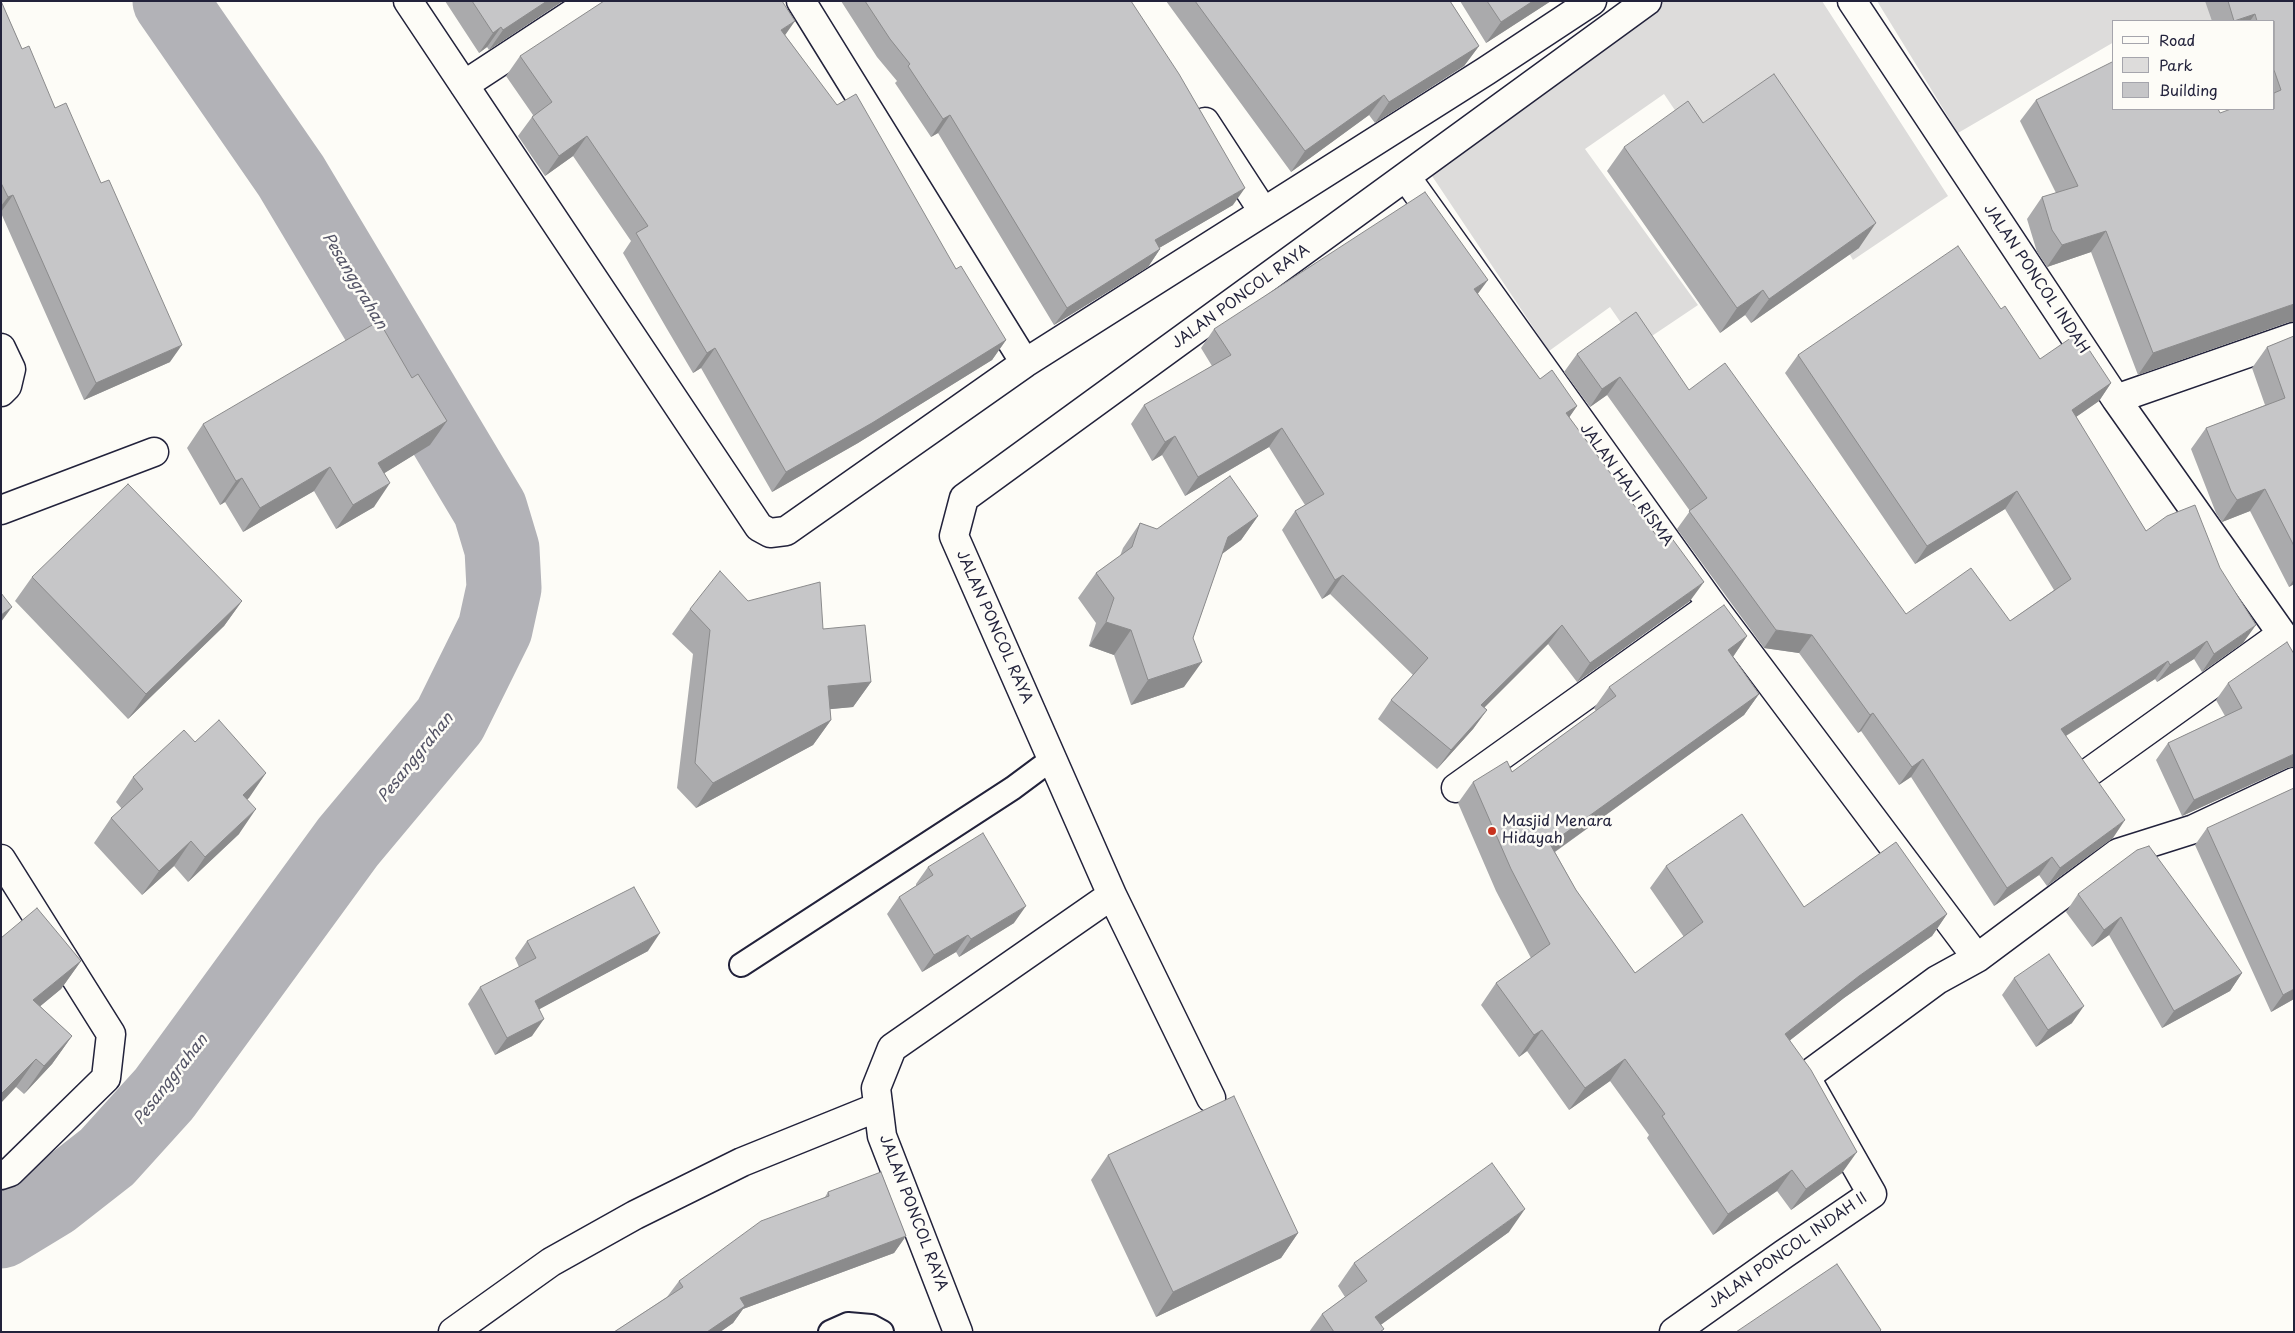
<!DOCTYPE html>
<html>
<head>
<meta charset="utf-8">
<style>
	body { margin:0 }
	#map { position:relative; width:2295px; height:1333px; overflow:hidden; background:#fdfcf7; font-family:"Playpen Sans",sans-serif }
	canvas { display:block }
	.frame { position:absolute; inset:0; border:2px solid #22223b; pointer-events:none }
	.legend { position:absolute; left:2112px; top:20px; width:162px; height:90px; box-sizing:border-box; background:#fdfcf7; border:1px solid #a5a5ac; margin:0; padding:6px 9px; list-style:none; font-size:15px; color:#22223b }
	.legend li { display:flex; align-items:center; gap:10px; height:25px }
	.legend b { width:25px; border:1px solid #a5a5ac }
</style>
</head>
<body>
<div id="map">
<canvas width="2295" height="1333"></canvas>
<div class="frame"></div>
<ul class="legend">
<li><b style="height:6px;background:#fdfcf7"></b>Road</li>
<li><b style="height:14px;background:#dddcdb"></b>Park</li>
<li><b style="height:14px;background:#c6c6c8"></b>Building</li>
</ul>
</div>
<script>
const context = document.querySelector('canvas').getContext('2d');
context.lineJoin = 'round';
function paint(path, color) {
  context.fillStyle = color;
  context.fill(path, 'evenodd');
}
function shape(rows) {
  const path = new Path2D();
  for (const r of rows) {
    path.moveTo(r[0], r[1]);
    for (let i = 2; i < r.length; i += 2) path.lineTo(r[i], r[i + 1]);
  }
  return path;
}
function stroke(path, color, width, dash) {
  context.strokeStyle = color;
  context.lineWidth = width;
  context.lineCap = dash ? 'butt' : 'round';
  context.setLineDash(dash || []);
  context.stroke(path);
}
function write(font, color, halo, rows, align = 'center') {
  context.font = font + ' "Playpen Sans",sans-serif';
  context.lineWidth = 5;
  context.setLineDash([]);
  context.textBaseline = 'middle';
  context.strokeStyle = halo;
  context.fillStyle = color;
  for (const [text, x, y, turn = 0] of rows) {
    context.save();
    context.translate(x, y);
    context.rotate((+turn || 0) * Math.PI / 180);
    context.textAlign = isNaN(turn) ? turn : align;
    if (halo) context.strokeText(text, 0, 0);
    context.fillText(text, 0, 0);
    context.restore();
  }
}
const green = shape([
	[1662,1,1822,1,1948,196,1853,260,1754,92,1689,131,1664,94,1585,149,1698,305,1637,346,1610,307,1549,351,1420,158],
	[1877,1,2230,1,2244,21,2114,21,2114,42,1958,133]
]);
const river = shape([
	[1,1231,52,1200,107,1157,164,1094,348,842,450,720,495,629,504,588,502,549,490,509,291,176,170,1]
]);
const lane = shape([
	[741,965,1013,788,1052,759],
	[830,1332,848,1324,871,1326,882,1332]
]);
const street = shape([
	[408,1,759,527,770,533,786,531,1025,363,1486,71,1592,1],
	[801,1,1025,363],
	[1852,1,2116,399,2294,651],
	[464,85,592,1],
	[1205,122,1263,211],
	[1406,177,1712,605,1977,958],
	[1,348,11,369,7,386,1,392],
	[2116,399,2294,337],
	[1,510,154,452],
	[2088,773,2282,634],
	[1456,788,1712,605],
	[1,859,111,1034,106,1078,10,1172,1,1175],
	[1112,895,1211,1098],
	[453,1332,551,1262,635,1215,742,1162,878,1107],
	[958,1332,882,1136,876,1088,892,1048,1112,895,954,536,964,498,1647,1],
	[1674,1332,1784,1254,1872,1194,1809,1083,1812,1072,1937,980,1977,958,2118,853,2194,829,2294,782]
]);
const wall = shape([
	[1,1,22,49,55,108,170,362,84,400,1,213],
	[445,1,563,1,489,50,487,47,479,53],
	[841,1,1131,1,1233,205,1159,248,1160,249,1148,267,1054,325,938,133,931,137,895,83,897,81,877,57],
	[1166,1,1450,1,1479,46,1464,66,1375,123,1369,115,1291,172],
	[1460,1,1551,1,1486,43],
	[2205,1,2294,1,2289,322,2138,375,2091,252,2047,267,2037,252,2027,219,2042,197,2056,193,2020,121,2036,100,2220,113,2274,109,2274,21,2212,21],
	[785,35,956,269,1006,340,992,360,858,443,772,492,701,368,693,373,667,329,623,253,631,241,573,156,545,176,518,136,532,117,533,115,506,76,520,56],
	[1703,123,1859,248,1751,323,1745,315,1720,333,1607,171,1624,147],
	[1478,294,1540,379,1577,406,1569,417,1690,601,1577,682,1548,644,1484,707,1487,710,1473,729,1437,769,1378,719,1391,700,1413,675,1330,594,1322,599,1282,530,1295,511,1305,505,1269,447,1185,496,1162,455,1152,461,1131,424,1144,405,1212,366,1201,348,1214,329],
	[2001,309,2040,359,2111,383,2099,401,2076,417,2146,531,2243,643,2202,672,2194,659,2157,682,2155,679,2066,736,2113,838,2047,886,2039,875,1994,906,1911,777,1899,785,1861,731,1858,733,1799,653,1764,648,1677,529,1690,511,1607,395,1590,407,1564,372,1577,354,1689,390,1906,614,2010,621,2054,590,2005,509,1915,564,1785,373,1798,355],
	[2294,336,2294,584,2289,587,2250,511,2222,522,2216,513,2191,449,2206,428,2265,405,2252,368,2267,347],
	[412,378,430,445,384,473,374,507,336,529,314,491,243,532,225,502,220,505,187,448,203,424],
	[1258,516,1241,540,1222,554,1193,638,1184,687,1131,705,1114,655,1089,646,1096,623,1078,598,1096,573,1120,556,1123,548,1140,523,1157,529],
	[32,577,242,601,224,626,128,719,15,601],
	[748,601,823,629,871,682,853,707,830,709,831,720,813,745,696,808,677,788,693,654,672,634,690,609],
	[1747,636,1733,657,1759,694,1744,715,1555,852,1576,890,1635,973,1684,937,1650,888,1666,866,1804,907,1947,914,1932,936,1844,998,1790,1040,1842,1173,1791,1210,1777,1191,1713,1235,1647,1138,1649,1135,1610,1081,1569,1110,1527,1051,1519,1057,1481,1005,1496,983,1531,958,1496,891,1458,803,1473,782,1512,772,1596,711,1594,708,1609,687],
	[2228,683,2287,768,2182,816,2156,760,2168,743,2225,716,2216,700],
	[195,742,266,773,247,799,239,834,188,882,174,866,142,895,94,843,111,818,122,809,116,802,133,777],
	[2207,828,2294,999,2271,1012,2195,845],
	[928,867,1014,923,959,957,956,952,922,972,887,914,899,897,916,886,916,884],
	[2078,894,2242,973,2230,991,2162,1028,2109,935,2092,947,2066,912],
	[1,938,81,961,61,989,40,1006,72,1036,52,1064,24,1094,16,1087],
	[527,941,648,951,539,1009,532,1036,495,1055,468,1004,480,987,519,967,515,958],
	[2014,978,2072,1023,2036,1047,2002,995],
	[1108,1155,1298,1233,1281,1258,1156,1317,1091,1180],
	[828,1192,906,1236,894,1253,743,1309,733,1323,720,1332,614,1332,667,1297,679,1281,825,1197],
	[1509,1232,1380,1325,1382,1332,1309,1332,1322,1314,1345,1297,1338,1286,1354,1263]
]);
const shadedWall = shape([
	[547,1,563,1,489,50,503,30],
	[1533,1,1551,1,1486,43,1501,22],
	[2255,14,2250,21,2235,21],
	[795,21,781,41,781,30],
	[501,27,487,47,479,53,493,33],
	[1479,46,1464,66,1375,123,1389,102],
	[1384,95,1369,115,1291,172,1305,151],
	[950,115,938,133,931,137,943,119],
	[587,136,573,156,545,176,559,156],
	[1245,188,1233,205,1142,258,1155,240],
	[13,195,1,212,1,206,8,197],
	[1876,223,1859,248,1751,323,1769,299],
	[2106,231,2091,252,2047,267,2062,245],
	[1160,249,1148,267,1054,325,1067,308],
	[1488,280,1474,299,1474,289],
	[1763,290,1745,315,1720,333,1737,308],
	[2294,304,2294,322,2289,322,2138,375,2153,353],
	[1006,340,992,360,858,443,772,492,786,472],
	[182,345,170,362,84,400,96,383],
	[715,348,701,368,693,373,707,353],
	[1620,377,1607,395,1590,407,1602,389],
	[2111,383,2099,401,2060,428,2072,410],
	[1577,406,1564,425,1566,413],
	[447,421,430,445,362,487,378,463],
	[1282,428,1269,447,1185,496,1198,477],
	[1175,436,1162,455,1152,461,1165,442],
	[330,467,314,491,243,532,260,508],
	[242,478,225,502,220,505,236,481],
	[390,483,374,507,336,529,353,505],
	[2265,489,2250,511,2222,522,2237,500],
	[2017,491,2005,509,1915,564,1927,546],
	[1258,516,1241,540,1211,562,1228,537],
	[1343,575,1330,594,1322,599,1335,580],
	[2294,579,2294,584,2289,587],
	[1704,582,1690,601,1577,682,1590,663],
	[242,601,224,626,128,719,146,694],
	[12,607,1,622,1,615],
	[1106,622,1131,630,1114,655,1089,646],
	[1562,625,1548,644,1468,724,1481,705],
	[2256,625,2243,643,2202,672,2214,654],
	[1776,630,1812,635,1799,653,1764,648],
	[1747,636,1732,658,1728,650],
	[2207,641,2194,659,2157,682,2170,665],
	[2168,661,2155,679,2048,747,2061,729],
	[1202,662,1184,687,1131,705,1148,680],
	[871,682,853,707,811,711,828,686],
	[1759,694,1744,715,1535,866,1550,844],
	[1487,710,1473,729,1437,769,1451,750],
	[1873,713,1861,731,1858,733,1870,715],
	[831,720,813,745,696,808,713,783],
	[2294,754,2294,767,2287,768,2182,816,2194,800],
	[1923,759,1911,777,1899,785,1912,767],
	[266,773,249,798,225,819,243,795],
	[256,809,239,834,188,882,205,857],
	[2125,820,2113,838,2047,886,2060,868],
	[191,841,174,866,142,895,159,871],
	[2052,857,2039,875,1994,906,2007,888],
	[1026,906,1014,923,959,957,971,939],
	[1947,914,1932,936,1844,998,1770,1056,1785,1034,1859,976],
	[2121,917,2109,935,2092,947,2104,930],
	[660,933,648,951,523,1018,535,1001],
	[968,935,956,952,922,972,934,955],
	[81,961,61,989,14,1028,33,1000],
	[2242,973,2230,991,2162,1028,2174,1011],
	[2294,989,2294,999,2271,1012,2283,995],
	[2084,1006,2072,1023,2036,1047,2048,1030],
	[544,1019,532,1036,495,1055,507,1038],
	[1542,1030,1527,1051,1519,1057,1534,1035],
	[72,1036,52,1064,24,1094,44,1066],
	[36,1059,16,1087,1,1103,1,1094],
	[1625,1059,1610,1081,1569,1110,1585,1088],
	[1857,1152,1842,1173,1791,1210,1806,1189],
	[1792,1170,1777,1191,1713,1235,1728,1214],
	[1525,1209,1509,1232,1371,1332,1375,1317],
	[1298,1233,1281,1258,1156,1317,1173,1292],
	[906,1236,894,1253,743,1309,733,1323,720,1332,707,1332,740,1298]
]);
const building = shape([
	[1,1,22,49,29,46,55,108,66,103,101,183,109,180,182,345,96,383,13,195,8,197,1,183,1,1],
	[472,1,547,1,503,30,501,27,493,33,472,1],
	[604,1,782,1,795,21,781,30,837,105,856,94,956,269,961,266,1006,340,872,423,786,472,715,348,707,353,681,309,636,233,648,226,587,136,559,156,532,117,552,102,520,56,604,1],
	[865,1,1131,1,1179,74,1245,188,1155,240,1160,249,1067,308,950,115,943,119,908,66,910,64,890,39,865,1],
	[1195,1,1450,1,1479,46,1389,102,1384,95,1305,151,1195,1],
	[1487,1,1533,1,1501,22,1487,1],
	[2228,1,2294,1,2294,304,2153,353,2106,231,2062,245,2052,230,2042,197,2078,186,2036,100,2114,61,2114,109,2218,109,2220,113,2231,109,2274,109,2274,93,2281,90,2274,70,2274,21,2257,21,2255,14,2234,21,2228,1],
	[1774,74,1876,223,1769,299,1763,290,1737,308,1624,147,1688,101,1703,123,1774,74],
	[1425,192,1488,280,1474,289,1540,379,1552,370,1577,406,1566,413,1656,535,1665,529,1704,582,1590,663,1562,625,1481,705,1487,710,1451,750,1391,700,1428,658,1343,575,1335,580,1295,511,1324,494,1282,428,1198,477,1175,436,1165,442,1144,405,1231,355,1214,329,1425,192],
	[1958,246,2001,309,2005,306,2040,359,2078,333,2111,383,2072,410,2146,531,2167,516,2195,505,2220,568,2256,625,2214,654,2207,641,2170,665,2168,661,2061,729,2125,820,2060,868,2052,857,2007,888,1923,759,1912,767,1873,713,1870,715,1812,635,1776,630,1689,511,1707,498,1620,377,1602,389,1577,354,1636,312,1689,390,1725,363,1906,614,1971,568,2010,621,2071,579,2017,491,1927,546,1798,355,1958,246],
	[379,321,412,378,418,374,447,421,378,463,390,483,353,505,330,467,260,508,242,478,236,481,203,424,379,321],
	[2294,336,2294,546,2265,489,2237,500,2231,491,2206,428,2285,398,2267,347,2294,336],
	[1230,476,1258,516,1228,537,1193,638,1202,662,1148,680,1131,630,1106,622,1114,598,1096,573,1132,547,1140,523,1157,529,1230,476],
	[128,484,242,601,146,694,32,577,128,484],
	[720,571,748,601,820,582,823,629,865,625,871,682,828,686,831,720,713,783,695,763,710,630,690,609,720,571],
	[1,593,12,607,1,615,1,593],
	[1724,605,1747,636,1728,650,1759,694,1550,844,1576,890,1635,973,1703,922,1666,866,1742,814,1804,907,1896,842,1947,914,1859,976,1785,1034,1811,1070,1857,1152,1806,1189,1792,1170,1728,1214,1662,1116,1665,1114,1625,1059,1585,1088,1542,1030,1534,1035,1496,983,1550,944,1511,869,1473,782,1507,761,1512,772,1616,696,1609,687,1724,605],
	[2287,642,2294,654,2294,754,2194,800,2168,743,2242,708,2228,683,2287,642],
	[219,720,266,773,243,795,256,809,205,857,191,841,159,871,111,818,143,789,133,777,184,730,195,742,219,720],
	[2294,788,2294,989,2283,995,2207,828,2294,788],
	[983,833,1026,906,971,939,968,935,934,955,899,897,933,875,928,867,983,833],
	[2149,846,2242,973,2174,1011,2121,917,2104,930,2078,894,2137,850,2149,846],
	[634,887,660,933,535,1001,544,1019,507,1038,480,987,536,958,527,941,634,887],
	[37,908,81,961,33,1000,72,1036,44,1066,36,1059,1,1094,1,938,37,908],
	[2049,954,2084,1006,2048,1030,2014,978,2049,954],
	[1234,1096,1298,1233,1173,1292,1108,1155,1234,1096],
	[1492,1163,1525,1209,1375,1317,1384,1329,1380,1332,1334,1332,1322,1314,1367,1281,1354,1263,1492,1163],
	[881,1172,906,1236,740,1298,745,1306,707,1332,614,1332,683,1287,679,1281,761,1221,829,1196,828,1192,881,1172],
	[1837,1264,1881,1330,1879,1332,1736,1332,1837,1264]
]);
const markers = [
	[1492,831,5,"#c8321e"]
];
const streetNames = [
	["JALAN PONCOL INDAH",2036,279,56],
	["JALAN PONCOL RAYA",1241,297,-36],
	["JALAN HAJI RISMA",1626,485,54],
	["JALAN PONCOL RAYA",994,627,66],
	["JALAN PONCOL RAYA",913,1213,69],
	["JALAN PONCOL INDAH II",1788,1251,-35]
];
const poiNames = [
	["Masjid Menara",1502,822],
	["Hidayah",1502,839]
];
const waterNames = [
	["Pesanggrahan",354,281,59],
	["Pesanggrahan",416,758,-51],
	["Pesanggrahan",171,1080,-52]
];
paint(green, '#dddcdb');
stroke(river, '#b2b2b7', 75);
stroke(lane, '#22223b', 26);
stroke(street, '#22223b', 31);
stroke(lane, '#fdfcf7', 22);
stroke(street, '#fdfcf7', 28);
paint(wall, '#aaaaac');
paint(shadedWall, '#8b8b8c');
paint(building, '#c6c6c8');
stroke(building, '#8b8b8c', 1);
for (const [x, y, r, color] of markers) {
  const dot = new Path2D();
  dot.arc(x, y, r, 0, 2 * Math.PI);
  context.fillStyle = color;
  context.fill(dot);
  stroke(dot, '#fdfcf7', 2);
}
write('15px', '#22223b', '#fdfcf7', streetNames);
write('15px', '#22223b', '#fdfcf7', poiNames, 'left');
write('italic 16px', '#545466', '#fdfcf7', waterNames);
</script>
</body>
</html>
